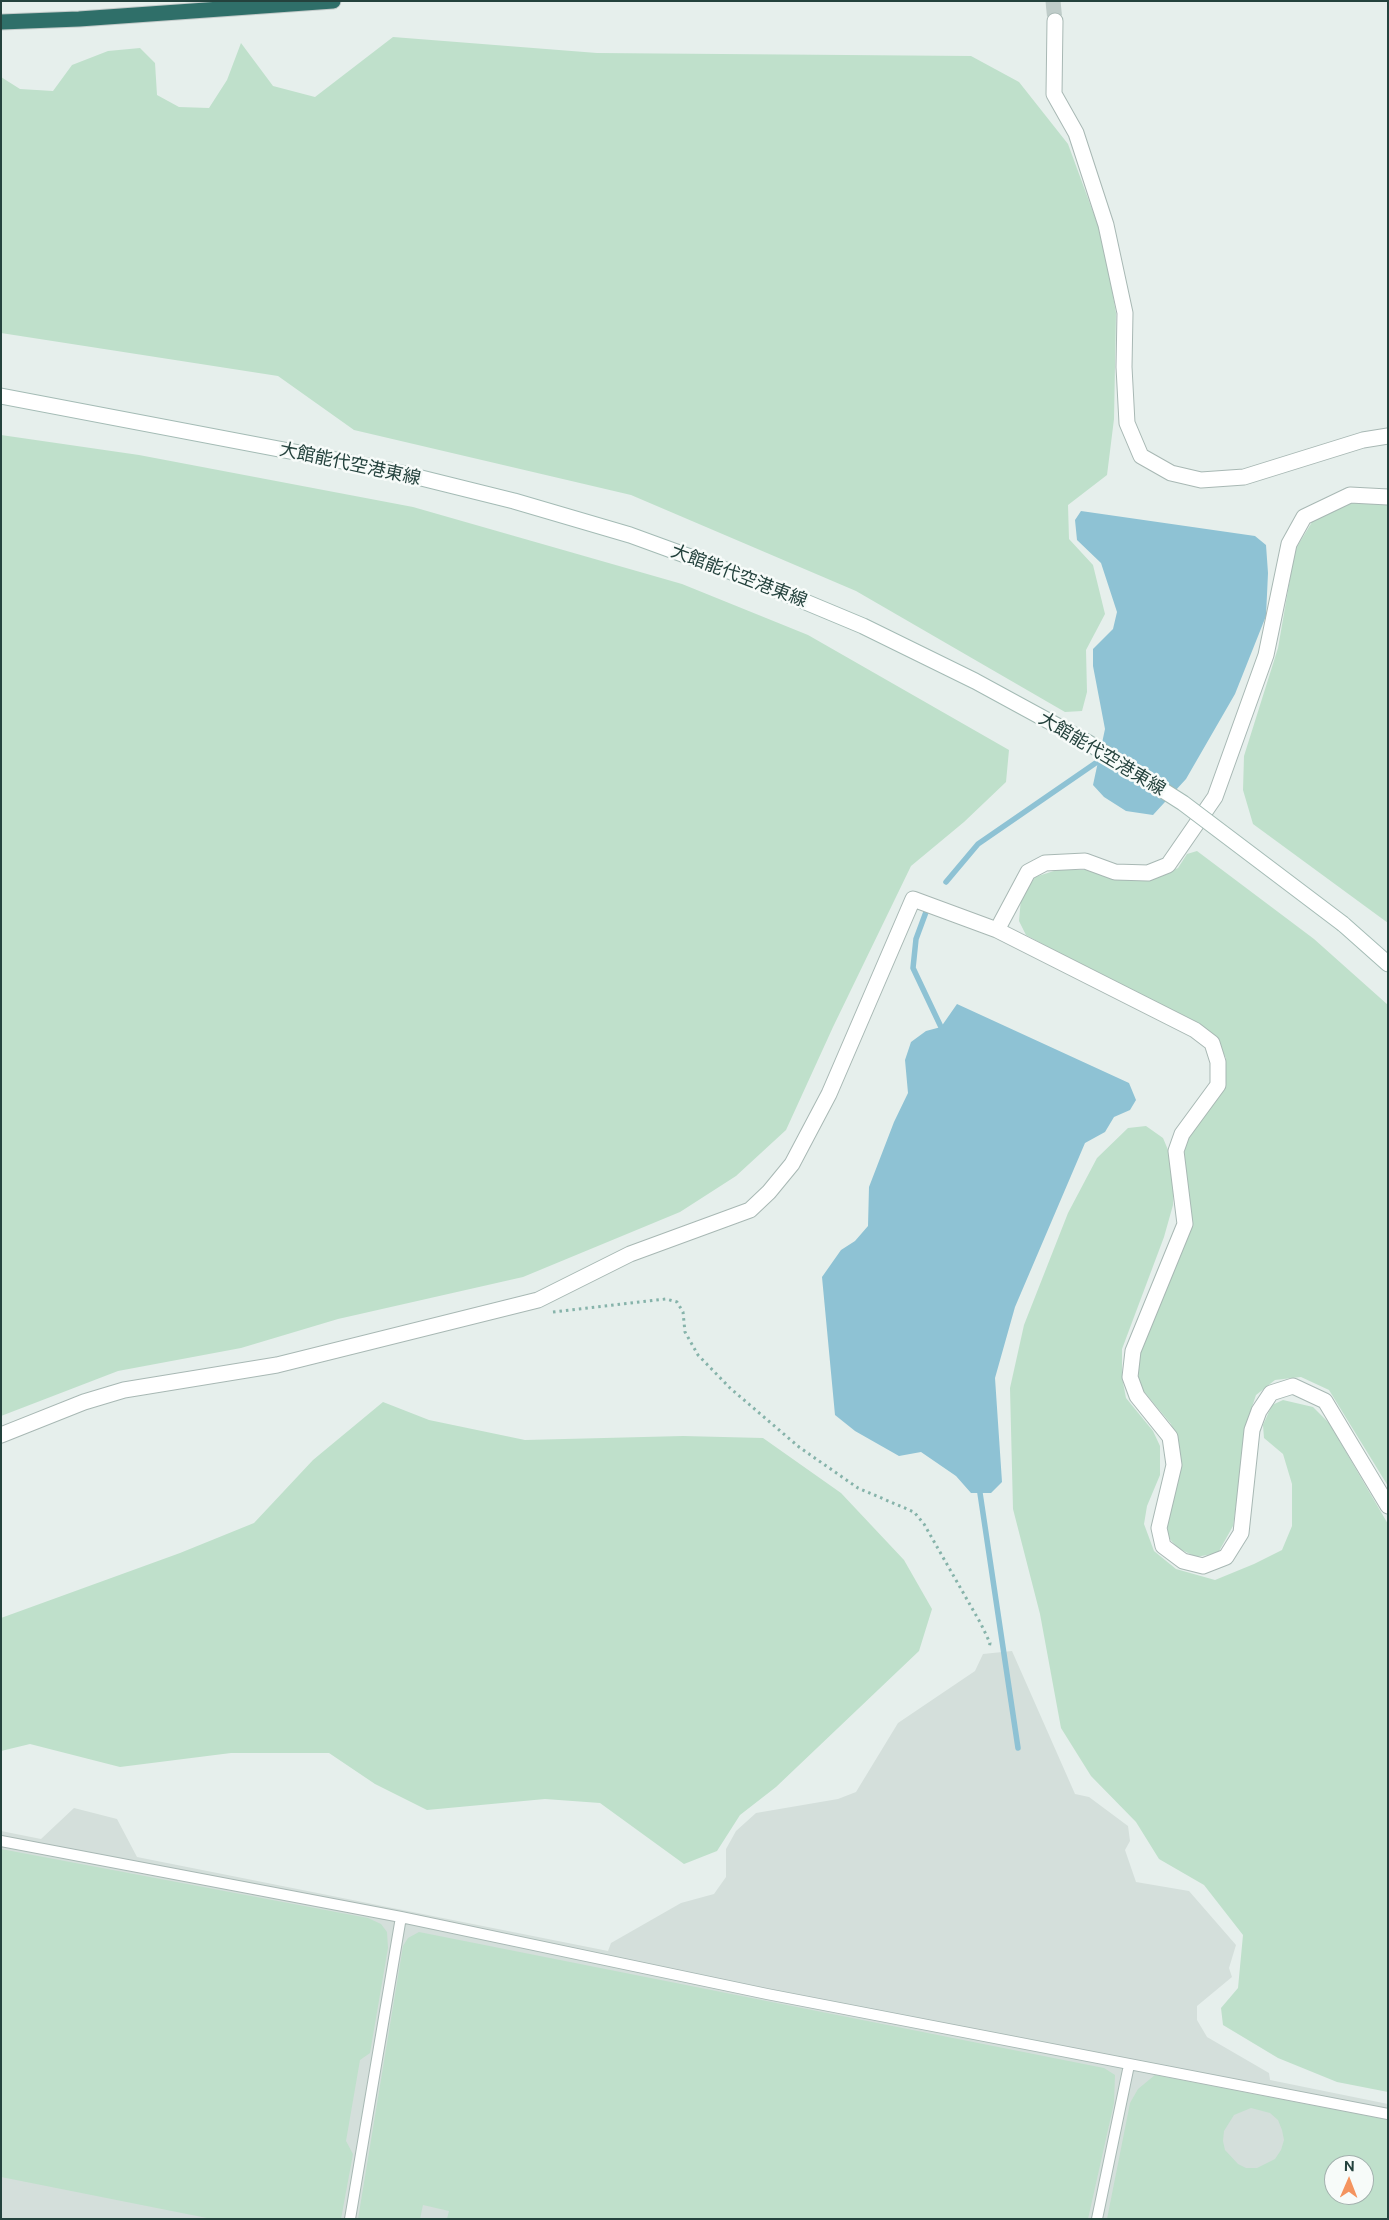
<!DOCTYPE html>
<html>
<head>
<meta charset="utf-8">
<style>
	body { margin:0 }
	#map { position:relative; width:1389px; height:2220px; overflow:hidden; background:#e6efec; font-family:"Public Sans",sans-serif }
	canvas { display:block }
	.frame { position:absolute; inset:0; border:2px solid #24423d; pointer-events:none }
	.north { position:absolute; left:1324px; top:2155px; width:50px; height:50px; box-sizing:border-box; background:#f7fbf9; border:1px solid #a3b1ae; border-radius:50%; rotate:1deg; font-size:14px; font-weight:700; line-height:20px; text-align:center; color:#24423d }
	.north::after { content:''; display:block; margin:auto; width:18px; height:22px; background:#f4945f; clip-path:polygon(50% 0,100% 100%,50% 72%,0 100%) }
</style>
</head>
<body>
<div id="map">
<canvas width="1389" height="2220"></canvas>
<div class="frame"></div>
<div class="north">N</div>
</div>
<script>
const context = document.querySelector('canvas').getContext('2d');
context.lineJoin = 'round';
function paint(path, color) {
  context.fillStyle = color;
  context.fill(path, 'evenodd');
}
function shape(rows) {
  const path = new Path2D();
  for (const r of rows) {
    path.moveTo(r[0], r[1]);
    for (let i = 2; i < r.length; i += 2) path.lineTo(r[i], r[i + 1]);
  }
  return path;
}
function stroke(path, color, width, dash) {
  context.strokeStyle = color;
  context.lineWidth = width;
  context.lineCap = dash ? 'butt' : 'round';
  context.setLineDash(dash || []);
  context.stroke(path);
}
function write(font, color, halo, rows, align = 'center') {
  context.font = font + ' "Public Sans","Noto Sans JP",sans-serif';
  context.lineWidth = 5;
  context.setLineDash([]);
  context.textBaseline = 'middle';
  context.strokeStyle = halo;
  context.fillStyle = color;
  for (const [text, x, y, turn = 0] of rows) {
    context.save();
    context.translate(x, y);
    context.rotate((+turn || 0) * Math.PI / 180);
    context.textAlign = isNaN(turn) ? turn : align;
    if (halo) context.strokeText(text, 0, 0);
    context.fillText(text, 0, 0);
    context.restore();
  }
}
const built = shape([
	[1012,1651,1075,1794,1089,1797,1128,1826,1130,1841,1125,1850,1136,1882,1189,1891,1236,1945,1229,1968,1232,1977,1197,2006,1197,2020,1207,2037,1269,2073,1270,2080,1388,2104,1388,2219,1,2219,1,1831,41,1839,74,1808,117,1819,137,1857,608,1951,611,1943,681,1903,714,1894,726,1877,726,1849,736,1831,756,1813,838,1799,856,1792,898,1723,975,1671,983,1654],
	[1334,2165,1364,2165,1364,2195,1334,2195]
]);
const green = shape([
	[393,37,597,53,971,56,1019,82,1068,144,1103,239,1116,313,1114,419,1107,475,1068,505,1069,539,1093,565,1105,614,1086,650,1087,692,1082,711,1065,712,856,591,631,495,354,430,278,376,1,333,1,77,20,89,53,91,72,65,108,51,140,48,155,63,157,95,179,107,209,108,227,80,241,43,273,86,315,97],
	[1,435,139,455,413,507,682,584,808,635,1009,750,1006,782,964,822,911,866,833,1027,786,1130,736,1176,680,1212,523,1277,338,1319,241,1348,118,1371,1,1416],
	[1351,503,1388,503,1388,923,1253,824,1243,790,1244,756,1278,648,1295,550,1312,522],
	[1197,851,1314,939,1388,1005,1388,1486,1329,1390,1301,1377,1275,1380,1256,1395,1249,1416,1233,1526,1218,1553,1196,1557,1178,1548,1167,1536,1168,1521,1181,1462,1171,1424,1141,1388,1137,1369,1143,1343,1192,1223,1184,1153,1188,1135,1225,1085,1226,1058,1215,1037,1026,935,1019,921,1021,898,1035,877,1057,870,1089,870,1151,879,1178,868,1187,854],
	[1146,1126,1163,1138,1174,1164,1173,1205,1164,1237,1122,1349,1122,1377,1126,1398,1153,1431,1160,1446,1160,1475,1147,1506,1144,1524,1154,1551,1176,1569,1215,1580,1254,1564,1282,1550,1292,1526,1292,1484,1283,1454,1264,1438,1263,1425,1272,1405,1283,1400,1313,1407,1329,1423,1388,1524,1388,2092,1337,2082,1278,2058,1223,2025,1221,2008,1238,1988,1243,1935,1204,1885,1159,1859,1136,1822,1091,1776,1061,1728,1040,1614,1013,1509,1010,1388,1024,1325,1068,1213,1097,1158,1128,1128],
	[383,1402,429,1420,525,1440,683,1436,763,1438,841,1493,904,1560,932,1609,919,1651,776,1787,740,1815,717,1851,684,1864,600,1803,545,1799,427,1810,375,1784,329,1753,231,1753,120,1767,30,1744,1,1751,1,1618,180,1553,254,1523,313,1460],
	[1,1849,368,1918,381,1924,387,1932,388,1948,370,2053,360,2060,346,2141,353,2154,341,2219,212,2219,1,2177],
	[419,1932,1104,2068,1115,2075,1114,2103,1088,2219,447,2219,449,2211,423,2205,420,2219,358,2219,403,1946,408,1938],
	[1155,2075,1388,2120,1388,2219,1107,2219,1130,2103,1138,2089],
	[1251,2108,1270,2113,1278,2120,1282,2130,1284,2140,1281,2150,1275,2159,1257,2168,1246,2168,1238,2164,1225,2150,1223,2141,1224,2131,1234,2115],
	[1334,2165,1364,2165,1364,2195,1334,2195]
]);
const water = shape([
	[1081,511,1255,536,1266,545,1268,573,1266,616,1235,694,1186,779,1153,815,1126,811,1104,797,1093,785,1105,729,1093,666,1093,649,1113,629,1117,612,1101,563,1077,540,1075,520],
	[957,1004,1129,1083,1136,1100,1130,1110,1114,1117,1105,1132,1085,1143,1015,1307,995,1378,1002,1482,991,1493,971,1493,956,1476,921,1452,899,1456,855,1431,835,1415,822,1277,841,1250,855,1241,868,1226,869,1187,894,1122,908,1093,905,1060,911,1042,926,1031,941,1027]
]);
const stream = shape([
	[946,882,978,844,1100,760],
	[926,912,916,939,913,968,941,1027],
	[980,1493,1018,1748]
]);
const minorTunnel = shape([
	[1053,1,1055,21]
]);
const path = shape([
	[553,1312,666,1299,677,1302,683,1312,685,1332,698,1355,730,1388,799,1447,858,1488,914,1512,924,1524,981,1624,990,1643,989,1649]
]);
const service = shape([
	[1,1841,401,1917,767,1994,1388,2114],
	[350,2219,401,1917],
	[1097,2219,1129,2065]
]);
const minor = shape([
	[1055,21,1054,94,1076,133,1106,225,1125,313,1124,367,1127,423,1141,456,1171,473,1201,480,1244,477,1363,440,1388,436],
	[997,930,1028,872,1045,863,1085,861,1115,872,1148,873,1168,865,1215,797,1266,655,1289,544,1304,517,1350,495,1388,497],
	[1,1435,84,1402,124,1390,277,1365,538,1300,630,1254,750,1210,769,1192,792,1164,829,1094,913,899,997,930,1195,1030,1212,1043,1218,1062,1218,1085,1182,1134,1176,1151,1185,1224,1133,1351,1130,1377,1137,1396,1170,1437,1174,1465,1159,1528,1163,1546,1183,1561,1203,1566,1226,1557,1241,1533,1252,1430,1259,1411,1271,1393,1293,1386,1325,1401,1388,1506]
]);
const secondary = shape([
	[1,396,389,470,514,501,630,535,748,578],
	[1343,924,1388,964]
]);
const motorway = shape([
	[1,22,79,19,333,1]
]);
const secondaryBridge = shape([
	[748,578,863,626,975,681,1087,742,1183,803,1343,924]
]);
const streetNames = [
	["大館能代空港東線",350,464,12],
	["大館能代空港東線",739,576,21],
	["大館能代空港東線",1102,754,31]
];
paint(built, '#d4dfdb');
paint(green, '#bfe0cb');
paint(water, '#8ec2d4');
stroke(stream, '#8ec2d4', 5.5);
stroke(minorTunnel, '#bfccc9', 15, [15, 8]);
stroke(service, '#a8b8b4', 12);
stroke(minor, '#a8b8b4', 17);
stroke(secondary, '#a4bbb5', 17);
stroke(motorway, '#c2cac9', 17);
stroke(path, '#86b3aa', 3, [2.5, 4]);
stroke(service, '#fff', 10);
stroke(minor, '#fff', 15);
stroke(secondary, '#fff', 15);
stroke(motorway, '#2f6f69', 15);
stroke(secondaryBridge, '#a4bbb5', 17, []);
stroke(secondaryBridge, '#fff', 15);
write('18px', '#24423d', '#f7fbf9', streetNames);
</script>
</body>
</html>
